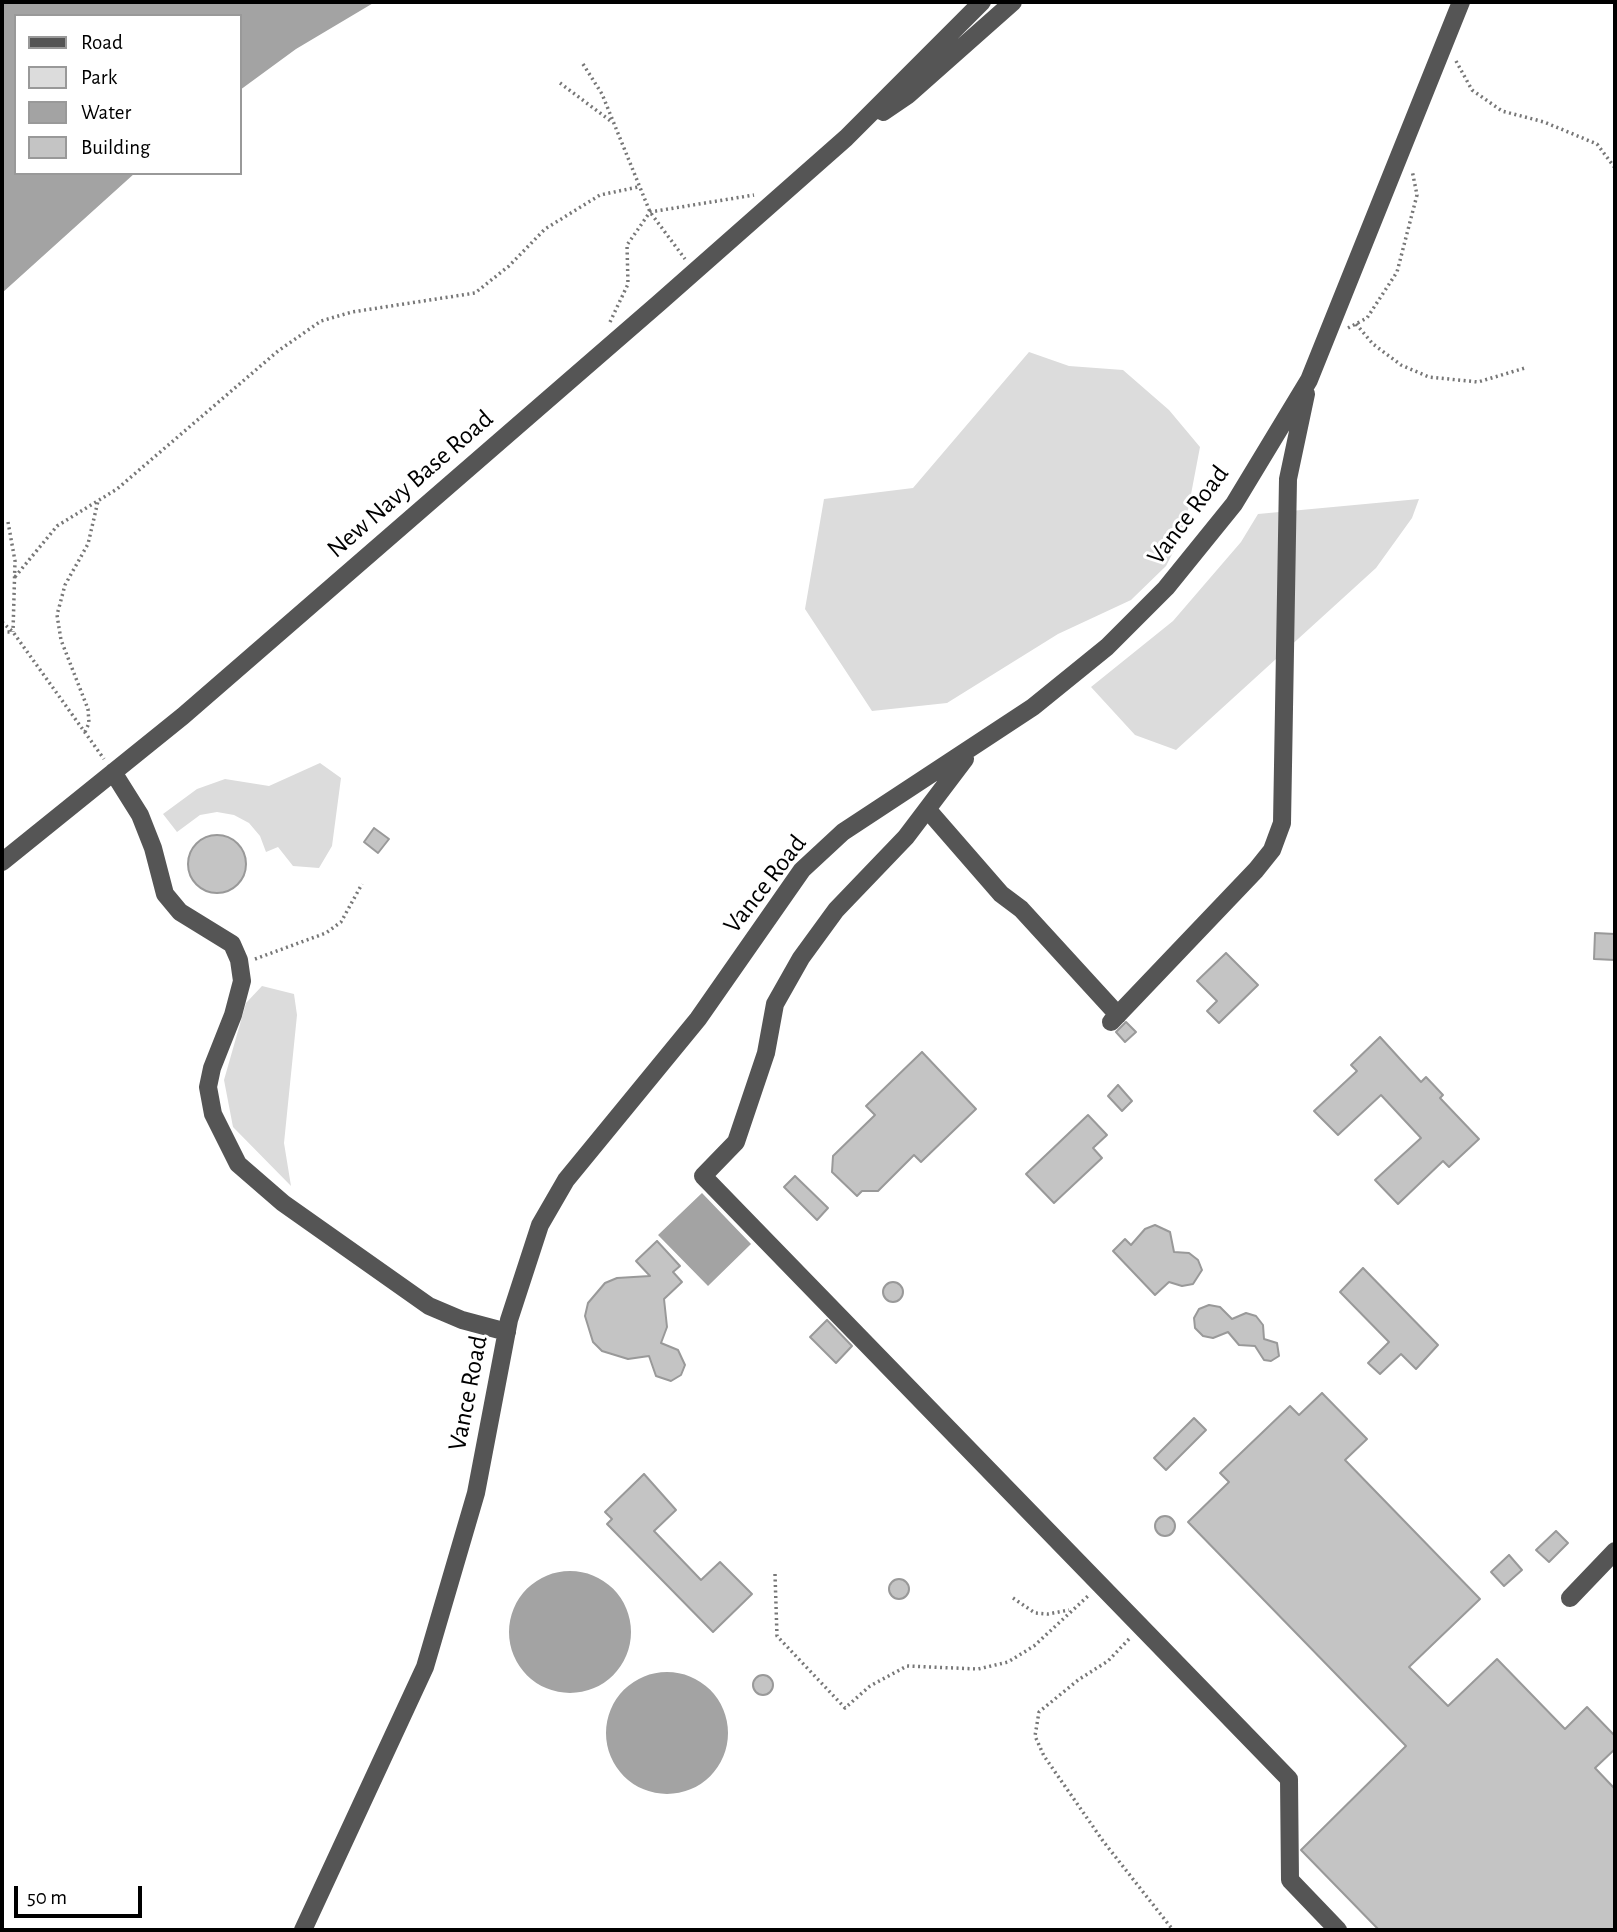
<!DOCTYPE html>
<html>
<head>
<meta charset="utf-8">
<style>
	body { margin:0 }
	#map { position:relative; width:1617px; height:1932px; overflow:hidden; background:#fff; font-family:"Alegreya Sans",sans-serif }
	canvas { display:block }
	.frame { position:absolute; inset:0; border:4px solid #000; pointer-events:none }
	.legend { position:absolute; left:14px; top:14px; width:228px; height:161px; box-sizing:border-box; background:#fff; border:2px solid #999; margin:0; padding:9px 12px; list-style:none; font-size:21px; color:#000 }
	.legend li { display:flex; align-items:center; gap:14px; height:35px }
	.legend b { width:35px; border:2px solid #999 }
	.scale { position:absolute; left:14px; top:1886px; width:128px; height:32px; box-sizing:border-box; border:4px solid #000; border-top:0; padding-left:9px; font-size:21px; line-height:24px; white-space:nowrap; color:#000; -webkit-text-stroke:5px #fff; paint-order:stroke }
</style>
</head>
<body>
<div id="map">
<canvas width="1617" height="1932"></canvas>
<div class="frame"></div>
<ul class="legend">
<li><b style="height:9px;background:#555"></b>Road</li>
<li><b style="height:19px;background:#dcdcdc"></b>Park</li>
<li><b style="height:19px;background:#a3a3a3"></b>Water</li>
<li><b style="height:19px;background:#c4c4c4"></b>Building</li>
</ul>
<div class="scale">50 m</div>
</div>
<script>
const context = document.querySelector('canvas').getContext('2d');
context.lineJoin = 'round';
function paint(path, color) {
  context.fillStyle = color;
  context.fill(path, 'evenodd');
}
function shape(rows) {
  const path = new Path2D();
  for (const r of rows) {
    if (r.length === 3) {
      path.moveTo(r[0] + r[2], r[1]);
      path.arc(r[0], r[1], r[2], 0, 2 * Math.PI);
      continue;
    }
    path.moveTo(r[0], r[1]);
    for (let i = 2; i < r.length; i += 2) path.lineTo(r[i], r[i + 1]);
  }
  return path;
}
function stroke(path, color, width, dash) {
  context.strokeStyle = color;
  context.lineWidth = width;
  context.lineCap = dash ? 'butt' : 'round';
  context.setLineDash(dash || []);
  context.stroke(path);
}
function write(font, color, halo, rows, align = 'center') {
  context.font = font + ' "Alegreya Sans",sans-serif';
  context.lineWidth = 6;
  context.setLineDash([]);
  context.textBaseline = 'middle';
  context.strokeStyle = halo;
  context.fillStyle = color;
  for (const [text, x, y, turn = 0] of rows) {
    context.save();
    context.translate(x, y);
    context.rotate((+turn || 0) * Math.PI / 180);
    context.textAlign = isNaN(turn) ? turn : align;
    if (halo) context.strokeText(text, 0, 0);
    context.fillText(text, 0, 0);
    context.restore();
  }
}
const green = shape([
	[1029,352,1069,366,1123,370,1169,410,1200,447,1184,531,1166,566,1131,600,1058,634,947,703,872,711,805,609,824,499,913,488],
	[1419,499,1412,518,1376,568,1176,750,1135,735,1091,687,1173,621,1241,542,1258,514],
	[320,763,341,778,332,846,319,868,293,866,278,847,266,852,260,836,249,823,234,815,217,812,200,815,177,832,163,814,197,789,225,779,269,786],
	[262,986,294,994,297,1015,284,1143,291,1186,233,1127,224,1080,246,1003]
]);
const water = shape([
	[2,2,375,2,296,49,240,90,240,16,16,16,16,173,135,173,2,293],
	[702,1193,751,1244,708,1286,658,1235],
	[570,1632,61],
	[667,1733,61]
]);
const building = shape([
	[374,828,389,839,378,853,364,842,374,828],
	[217,864,29],
	[1595,933,1615,934,1615,960,1594,959,1595,933],
	[1226,953,1258,985,1219,1023,1207,1011,1217,1001,1197,981,1226,953],
	[1126,1022,1136,1032,1125,1042,1116,1032,1126,1022],
	[1380,1037,1421,1082,1426,1077,1443,1095,1440,1098,1479,1139,1449,1167,1443,1161,1398,1204,1375,1180,1421,1138,1381,1095,1338,1135,1314,1111,1357,1071,1351,1065,1380,1037],
	[922,1052,976,1109,921,1162,914,1155,878,1191,862,1191,857,1196,832,1172,833,1156,875,1115,866,1106,922,1052],
	[1118,1085,1132,1101,1122,1111,1108,1096,1118,1085],
	[1088,1115,1107,1135,1093,1148,1102,1158,1054,1203,1026,1174,1088,1115],
	[795,1176,828,1208,817,1220,784,1187,795,1176],
	[1155,1225,1170,1232,1174,1252,1189,1253,1198,1260,1202,1270,1193,1284,1182,1286,1169,1282,1155,1295,1113,1251,1125,1239,1131,1245,1145,1229,1155,1225],
	[657,1241,680,1266,673,1272,682,1282,664,1299,667,1327,661,1343,678,1350,685,1365,681,1375,671,1381,656,1376,649,1356,628,1359,602,1351,593,1342,585,1316,588,1303,605,1283,617,1278,650,1276,636,1261,657,1241],
	[1363,1268,1438,1345,1416,1369,1401,1354,1380,1374,1368,1363,1389,1342,1340,1292,1363,1268],
	[893,1292,10],
	[1209,1305,1220,1307,1232,1319,1246,1313,1256,1316,1263,1325,1264,1339,1277,1343,1279,1356,1271,1361,1264,1360,1255,1346,1239,1345,1228,1332,1213,1338,1203,1336,1195,1328,1194,1318,1199,1309,1209,1305],
	[827,1320,852,1346,836,1363,810,1337,827,1320],
	[1322,1393,1367,1439,1345,1460,1480,1599,1409,1667,1448,1706,1497,1659,1565,1729,1587,1707,1615,1736,1615,1749,1595,1768,1615,1789,1615,1930,1379,1930,1301,1850,1406,1746,1188,1522,1229,1482,1220,1473,1290,1406,1299,1415,1322,1393],
	[1194,1418,1206,1430,1166,1470,1154,1458,1194,1418],
	[644,1474,676,1510,654,1531,701,1580,720,1562,752,1594,713,1632,607,1524,612,1519,605,1512,644,1474],
	[1165,1526,10],
	[1556,1531,1568,1543,1549,1562,1536,1550,1556,1531],
	[1509,1555,1522,1570,1504,1586,1491,1572,1509,1555],
	[899,1589,10],
	[763,1685,10]
]);
const path = shape([
	[1456,61,1472,90,1502,111,1544,122,1597,144,1615,168],
	[583,64,602,94,650,212,685,259],
	[560,83,612,122],
	[610,322,628,284,627,245,650,212,754,195],
	[1356,324,1373,344,1401,365,1429,377,1478,382,1525,368],
	[1348,328,1367,318,1397,272,1417,195,1412,170],
	[8,522,15,561,13,632],
	[15,577,57,526,117,489,278,351,321,321,352,312,475,293,509,266,545,229,600,195,638,187],
	[2,622,13,632,104,759],
	[2,632,11,632],
	[85,732,89,723,88,709,61,640,57,615,65,585,88,544,98,501],
	[255,959,326,933,341,922,362,884],
	[775,1574,777,1636,845,1708,870,1686,907,1666,978,1669,1008,1662,1034,1646,1088,1596],
	[1013,1598,1035,1613,1048,1614,1069,1610],
	[1129,1639,1108,1661,1078,1680,1039,1712,1035,1736,1044,1756,1103,1841,1173,1930]
]);
const minor = shape([
	[883,112,908,95,1013,2],
	[965,759,906,837,836,910,801,958,775,1004,766,1053,736,1142,703,1176,1289,1779,1290,1880,1338,1930],
	[113,772,140,815,153,848,165,894,180,912,232,944,239,960,242,981,233,1015,212,1068,208,1087,213,1114,238,1164,283,1203,429,1306,462,1320,507,1332],
	[927,809,1001,894,1021,909,1118,1015],
	[2,862,183,716,659,303,846,138,982,2],
	[1111,1022,1256,870,1272,850,1282,823,1288,479,1306,394],
	[1570,1598,1615,1551],
	[303,1930,425,1667,476,1493,509,1320,540,1225,566,1180,698,1019,802,870,843,832,1033,707,1107,647,1166,588,1234,504,1309,380,1461,2]
]);
const streetNames = [
	["New Navy Base Road",410,484,-41],
	["Vance Road",1188,515,-53],
	["Vance Road",765,884,-52],
	["Vance Road",468,1393,-79]
];
paint(green, '#dcdcdc');
paint(water, '#a3a3a3');
paint(building, '#c4c4c4');
stroke(building, '#999', 2);
stroke(path, '#777', 3.5, [2, 3.5]);
stroke(minor, '#555', 18);
write('26px', '#000', '#fff', streetNames);
</script>
</body>
</html>
